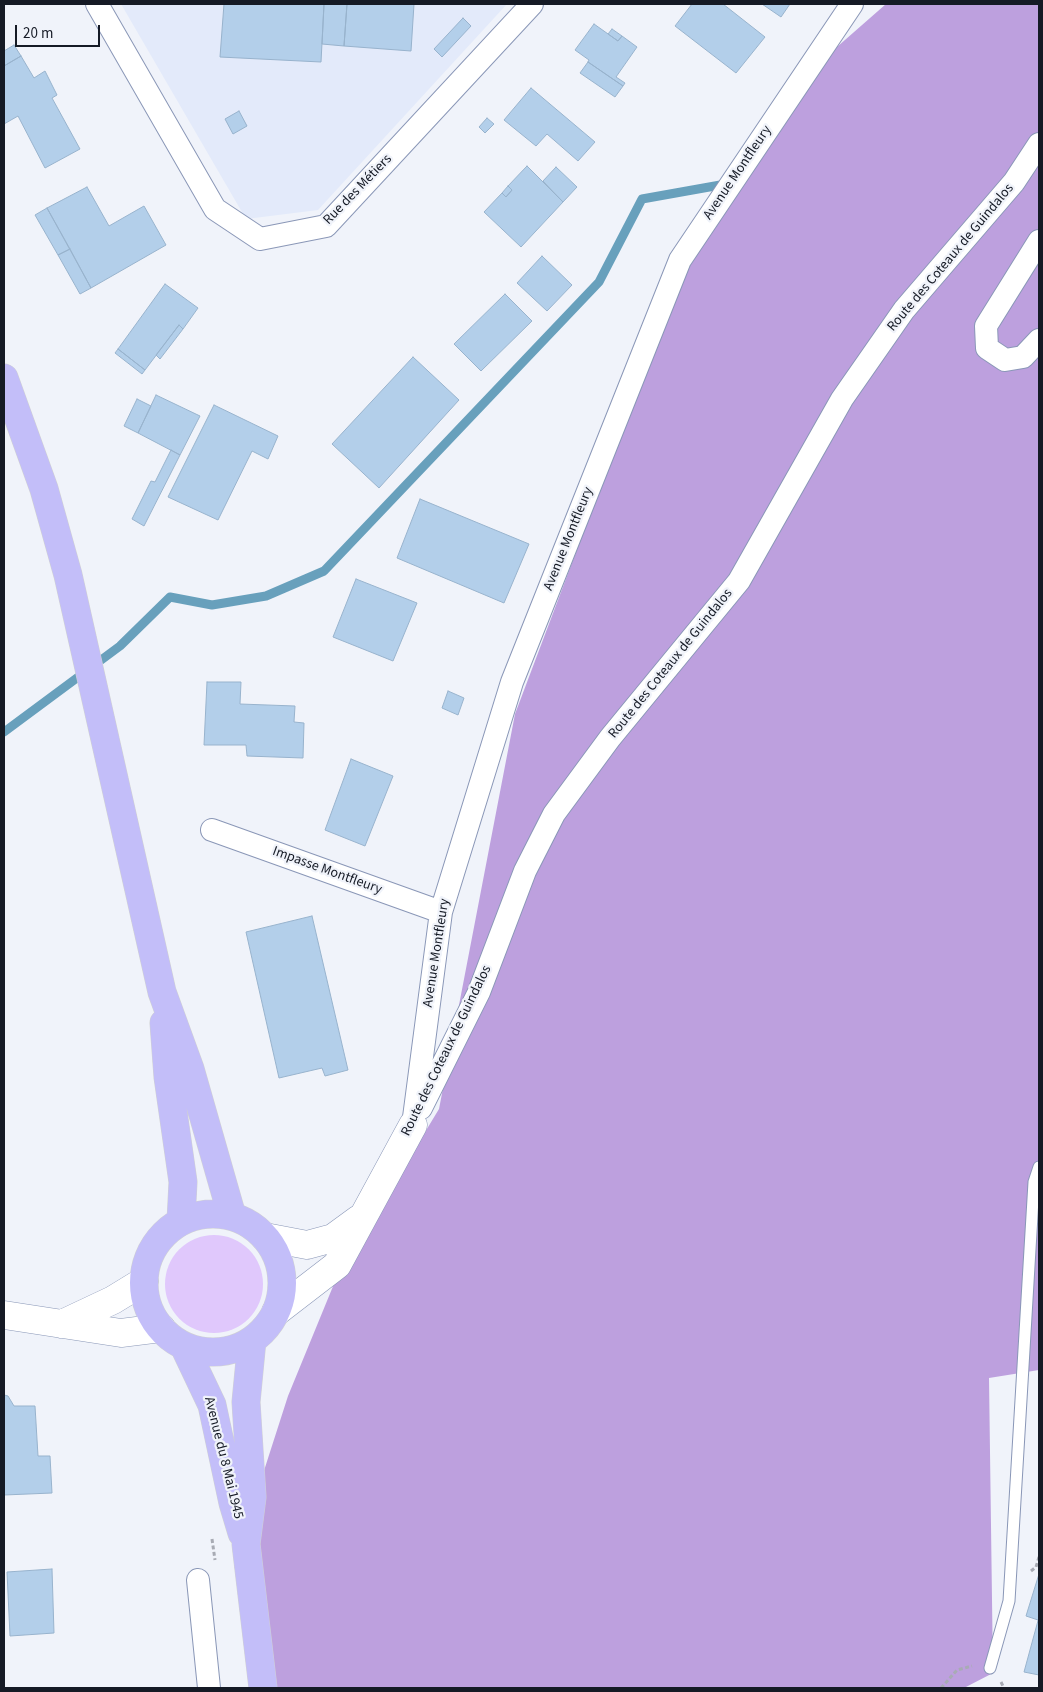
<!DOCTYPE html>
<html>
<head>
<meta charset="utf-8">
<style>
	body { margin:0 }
	#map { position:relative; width:1043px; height:1692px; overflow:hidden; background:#f0f3fa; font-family:"Source Sans 3",sans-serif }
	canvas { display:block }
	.frame { position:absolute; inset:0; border:5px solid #151a25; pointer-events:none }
	.scale { position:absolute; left:15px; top:25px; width:85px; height:22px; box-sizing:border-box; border:2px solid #151a25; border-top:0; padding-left:6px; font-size:15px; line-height:18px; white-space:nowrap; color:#151a25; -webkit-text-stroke:4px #f0f3fa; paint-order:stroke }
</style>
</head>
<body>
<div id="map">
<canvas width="1043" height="1692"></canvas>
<div class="frame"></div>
<div class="scale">20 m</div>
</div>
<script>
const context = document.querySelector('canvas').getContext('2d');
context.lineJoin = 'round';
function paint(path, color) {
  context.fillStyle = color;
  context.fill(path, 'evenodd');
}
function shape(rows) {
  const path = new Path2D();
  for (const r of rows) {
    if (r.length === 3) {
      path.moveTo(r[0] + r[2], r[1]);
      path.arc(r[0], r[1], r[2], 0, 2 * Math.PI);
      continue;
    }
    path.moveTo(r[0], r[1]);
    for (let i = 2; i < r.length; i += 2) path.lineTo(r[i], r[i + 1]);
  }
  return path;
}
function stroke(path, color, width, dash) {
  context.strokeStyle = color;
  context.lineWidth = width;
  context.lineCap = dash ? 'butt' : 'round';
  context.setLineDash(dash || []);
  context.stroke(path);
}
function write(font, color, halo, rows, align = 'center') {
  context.font = font + ' "Source Sans 3",sans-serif';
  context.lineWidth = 4.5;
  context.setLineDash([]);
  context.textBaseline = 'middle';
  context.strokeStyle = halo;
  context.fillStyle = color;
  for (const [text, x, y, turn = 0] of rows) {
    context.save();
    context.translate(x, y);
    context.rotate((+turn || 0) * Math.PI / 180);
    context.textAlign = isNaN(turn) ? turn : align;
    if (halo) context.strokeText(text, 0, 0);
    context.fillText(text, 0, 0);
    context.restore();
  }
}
const built = shape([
	[121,4,507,4,318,210,246,219]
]);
const green = shape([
	[214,1284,49]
]);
const forest = shape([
	[886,4,1039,4,1039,1370,989,1378,993,1673,964,1688,261,1688,234,1564,288,1396,336,1279,439,1109,515,714,687,258,797,82]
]);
const stream = shape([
	[4,732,120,646,170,597,212,605,266,596,324,571,599,282,642,199,726,184]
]);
const building = shape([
	[224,4,324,4,321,62,220,57,224,4],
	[324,4,347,4,344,46,322,44,324,4],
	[347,4,414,4,411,51,344,46,347,4],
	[692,4,723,4,765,37,736,73,675,26,692,4],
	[762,4,790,4,781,17,762,4],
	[463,18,471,26,442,57,434,49,463,18],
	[594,24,618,41,622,36,637,47,616,77,625,83,623,86,588,62,589,60,575,50,594,24],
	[612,29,622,36,618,41,608,34,612,29],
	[14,45,21,56,4,66,4,51,14,45],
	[21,56,34,78,45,71,57,95,52,98,80,149,45,168,18,116,4,124,4,66,21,56],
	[588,62,623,86,615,97,580,73,588,62],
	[531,88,595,142,578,161,547,134,536,146,504,120,531,88],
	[239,111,247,126,233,134,225,119,239,111],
	[487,118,494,124,485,133,479,127,487,118],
	[527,166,563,202,521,247,484,212,502,193,506,197,512,190,508,186,527,166],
	[556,167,577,187,563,202,543,181,556,167],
	[508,186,512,190,506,197,502,193,508,186],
	[87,187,109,226,144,206,166,245,91,288,47,208,87,187],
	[47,208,70,249,58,255,35,215,47,208],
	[70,249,91,288,80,294,58,255,70,249],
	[542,256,572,285,547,311,517,283,542,256],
	[165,284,198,308,183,329,179,325,145,370,118,349,165,284],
	[505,294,532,321,481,371,454,344,505,294],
	[179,325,183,329,160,359,156,355,179,325],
	[118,349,145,370,142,374,115,353,118,349],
	[413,357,459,400,379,488,332,444,413,357],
	[156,395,200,416,180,455,138,433,156,395],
	[137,399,151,406,138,433,124,426,137,399],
	[214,405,278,436,268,459,252,451,218,520,168,497,214,405],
	[171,450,180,455,144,526,132,519,151,481,155,482,171,450],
	[420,499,529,544,504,603,397,558,420,499],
	[356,579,417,603,393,661,333,637,356,579],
	[207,682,241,682,240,704,295,706,294,722,304,723,303,758,247,756,246,745,204,745,207,682],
	[448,691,464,698,458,715,442,708,448,691],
	[351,759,393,776,365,846,325,830,351,759],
	[312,916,348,1070,325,1076,322,1068,279,1078,246,932,312,916],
	[4,1395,8,1396,14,1406,35,1406,38,1456,50,1456,52,1493,4,1495,4,1395],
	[52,1569,54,1633,10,1636,7,1572,52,1569],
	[1039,1574,1039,1617,1038,1620,1026,1616,1039,1574],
	[1039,1617,1039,1675,1024,1672,1039,1617]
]);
const path = shape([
	[212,1539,215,1560],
	[1031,1571,1036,1567,1039,1557],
	[1001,1682,1004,1688],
	[941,1688,957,1670,972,1666]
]);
const lane = shape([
	[990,1668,1009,1601,1034,1182,1039,1167]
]);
const street = shape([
	[97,4,215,209,260,239,326,226,532,4],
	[1039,241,986,326,987,348,1005,360,1023,357,1039,340],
	[212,830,441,912],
	[421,1108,479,992,525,871,554,814,610,738,739,581,842,399,904,310,1014,182,1039,144],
	[413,1125,441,912,512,682,680,260,852,4],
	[198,1580,209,1688]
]);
const secondary = shape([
	[265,1237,307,1245,333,1238,359,1219],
	[276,1312,337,1265,413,1125],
	[4,1315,121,1333,161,1328],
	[62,1324,113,1300,144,1281]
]);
const primary = shape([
	[4,378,44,489,68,575,162,992,190,1069,232,1216],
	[164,1023,168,1077,183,1182,181,1221],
	[213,1283,69],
	[252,1340,246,1402,252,1497,246,1544,263,1688],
	[184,1346,212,1405,233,1503,242,1533]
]);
const streetNames = [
	["Avenue Montfleury",738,173,-56],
	["Rue des Métiers",358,190,-46],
	["Route des Coteaux de Guindalos",951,258,-50],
	["Avenue Montfleury",569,539,-68],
	["Route des Coteaux de Guindalos",671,664,-51],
	["Impasse Montfleury",327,871,20],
	["Avenue Montfleury",437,953,-81],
	["Route des Coteaux de Guindalos",447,1051,-64],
	["Avenue du 8 Mai 1945",223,1458,76]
];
paint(built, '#e3eafa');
paint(green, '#e0c8fc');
paint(forest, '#bda0de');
stroke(stream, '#68a0bc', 9);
paint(building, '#b3cfea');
stroke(building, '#98b3cd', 1);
stroke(lane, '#8a97b7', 13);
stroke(street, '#8a97b7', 24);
stroke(secondary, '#8a97b7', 29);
stroke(primary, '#d0d1d3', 29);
stroke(path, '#a8abb4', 3, [4, 2.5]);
stroke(lane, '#fff', 11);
stroke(street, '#fff', 22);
stroke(secondary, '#fff', 28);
stroke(primary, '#c3bef9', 28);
write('14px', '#151a25', '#f0f3fa', streetNames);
</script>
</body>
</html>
